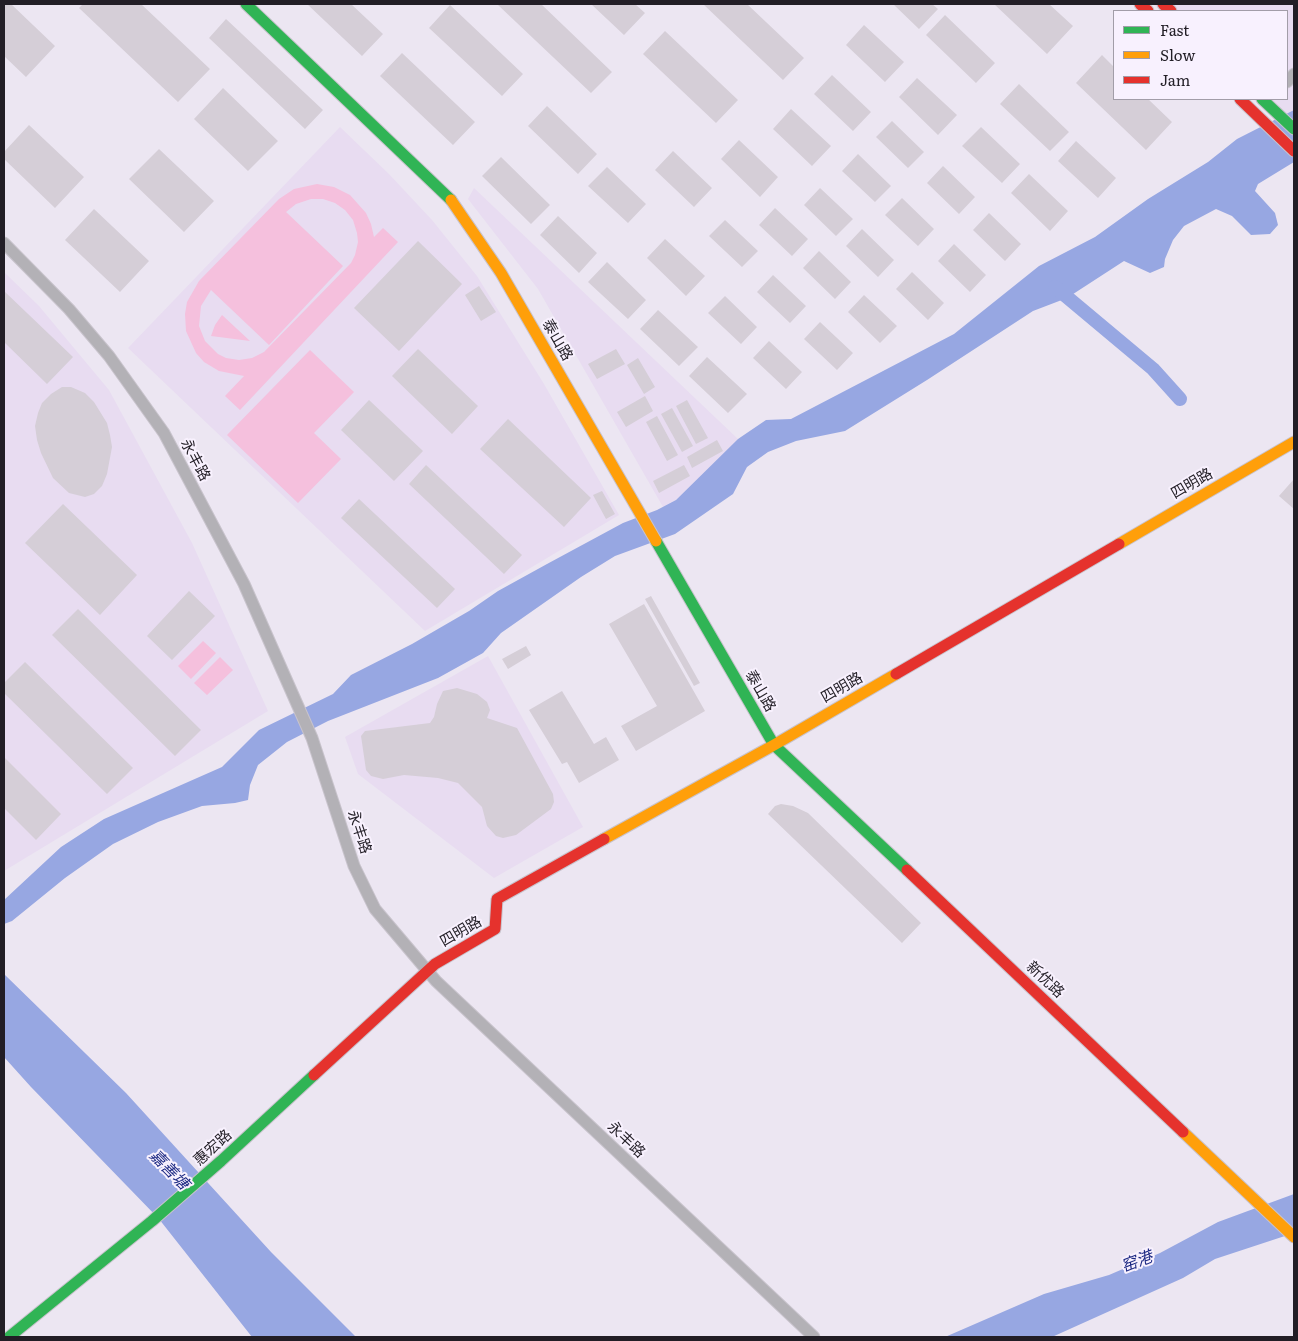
<!DOCTYPE html>
<html>
<head>
<meta charset="utf-8">
<style>
	body { margin:0 }
	#map { position:relative; width:1298px; height:1341px; overflow:hidden; background:#ece6f2; font-family:Literata,serif }
	canvas { display:block }
	.frame { position:absolute; inset:0; border:5px solid #221e26; pointer-events:none }
	.legend { position:absolute; left:1113px; top:10px; width:175px; height:90px; box-sizing:border-box; background:#f8f1fe; border:1px solid #a29da8; margin:0; padding:6px 9px; list-style:none; font-size:15px; color:#221e26 }
	.legend li { display:flex; align-items:center; gap:10px; height:25px }
	.legend b { width:25px; border:1px solid #a29da8 }
</style>
</head>
<body>
<div id="map">
<canvas width="1298" height="1341"></canvas>
<div class="frame"></div>
<ul class="legend">
<li><b style="height:6px;background:#30b455"></b>Fast</li>
<li><b style="height:6px;background:#ff9f0a"></b>Slow</li>
<li><b style="height:6px;background:#e5322d"></b>Jam</li>
</ul>
</div>
<script>
const context = document.querySelector('canvas').getContext('2d');
context.lineJoin = 'round';
function paint(path, color) {
  context.fillStyle = color;
  context.fill(path, 'evenodd');
}
function shape(rows) {
  const path = new Path2D();
  for (const r of rows) {
    path.moveTo(r[0], r[1]);
    for (let i = 2; i < r.length; i += 2) path.lineTo(r[i], r[i + 1]);
  }
  return path;
}
function stroke(path, color, width, dash) {
  context.strokeStyle = color;
  context.lineWidth = width;
  context.lineCap = dash ? 'butt' : 'round';
  context.setLineDash(dash || []);
  context.stroke(path);
}
function write(font, color, halo, rows, align = 'center') {
  context.font = font + ' Literata,"Noto Sans SC",serif';
  context.lineWidth = 4;
  context.setLineDash([]);
  context.textBaseline = 'middle';
  context.strokeStyle = halo;
  context.fillStyle = color;
  for (const [text, x, y, turn = 0] of rows) {
    context.save();
    context.translate(x, y);
    context.rotate((+turn || 0) * Math.PI / 180);
    context.textAlign = isNaN(turn) ? turn : align;
    if (halo) context.strokeText(text, 0, 0);
    context.fillText(text, 0, 0);
    context.restore();
  }
}
const built = shape([
	[1153,4,1294,4,1294,138,1253,99,1287,99,1287,11,1161,11],
	[340,127,389,174,432,220,477,276,544,384,619,515,425,631,128,348],
	[474,188,738,439,676,500,663,507,538,289,468,199],
	[4,272,39,306,109,390,192,543,268,711,4,871],
	[488,656,583,827,494,878,358,774,345,737]
]);
const green = shape([
	[317,184,334,187,350,195,366,213,371,224,374,237,383,228,398,242,240,410,225,396,244,376,219,371,204,362,196,353,186,331,185,314,187,302,199,281,279,199,294,189],
	[311,199,323,199,335,203,345,210,353,220,357,233,358,242,355,255,351,263,264,352,252,358,239,360,226,358,218,354,205,341,199,326,201,306,211,290,269,345,343,266,286,212,296,204],
	[222,315,250,341,211,336,215,325],
	[310,350,354,392,314,433,341,459,298,503,227,435],
	[203,641,216,653,191,679,178,666],
	[220,657,233,670,207,695,194,683]
]);
const water = shape([
	[1294,110,1294,162,1258,184,1255,191,1275,213,1278,225,1270,234,1251,235,1232,216,1216,209,1184,226,1173,240,1165,259,1164,267,1150,273,1124,261,1067,298,1033,311,927,380,845,431,796,441,768,452,747,467,733,494,675,534,615,556,581,577,501,633,483,653,438,678,328,721,287,742,258,765,250,785,248,800,235,803,202,806,158,822,113,844,65,878,12,921,4,924,4,900,61,847,104,819,222,767,259,730,333,694,351,675,412,644,469,611,498,591,547,564,623,523,657,510,676,500,738,439,766,420,791,419,954,334,1039,266,1095,237,1148,199,1208,162,1237,139],
	[4,974,126,1093,271,1252,356,1337,252,1337,159,1219,31,1087,4,1057],
	[1294,1194,1294,1233,1215,1259,1183,1278,1052,1337,945,1337,1044,1294,1109,1275,1160,1253,1218,1222]
]);
const canal = shape([
	[1055,287,1153,369,1180,399]
]);
const building = shape([
	[4,4,11,4,55,46,26,77,4,56],
	[83,4,141,4,210,69,178,102,79,8],
	[307,4,351,4,383,34,362,56],
	[499,4,541,4,612,72,591,93,498,5],
	[591,4,635,4,645,13,624,35],
	[703,4,747,4,804,58,783,80],
	[893,4,932,4,938,9,919,29],
	[994,4,1049,4,1073,26,1047,54],
	[450,5,523,74,502,96,429,28],
	[945,15,995,63,976,83,926,35],
	[226,19,323,110,305,129,209,38],
	[864,25,904,62,885,82,846,45],
	[665,31,738,100,716,123,643,54],
	[402,53,475,122,453,145,380,76],
	[1102,55,1114,67,1114,99,1148,99,1172,122,1146,150,1076,83],
	[832,75,871,112,853,131,814,94],
	[917,78,957,115,938,135,899,97],
	[1019,84,1069,132,1050,151,1000,104],
	[223,88,278,141,248,171,194,119],
	[547,106,597,154,578,174,528,126],
	[791,109,831,146,812,166,773,129],
	[892,121,924,152,908,168,876,137],
	[29,125,84,177,55,208,4,159,4,152],
	[981,127,1020,164,1002,183,962,146],
	[739,140,778,177,760,197,721,159],
	[1076,141,1116,178,1098,198,1058,161],
	[159,149,214,201,184,232,129,179],
	[673,151,712,188,694,207,655,170],
	[858,154,891,186,875,202,842,171],
	[501,157,550,205,531,224,482,176],
	[943,166,975,197,959,214,927,183],
	[607,167,646,204,628,223,588,186],
	[1029,174,1068,211,1050,231,1011,193],
	[820,188,853,219,836,236,804,205],
	[902,198,934,229,918,246,885,215],
	[775,208,808,239,792,256,759,225],
	[94,209,149,261,120,292,65,240],
	[989,213,1021,244,1005,261,973,230],
	[558,216,597,253,579,273,540,235],
	[725,220,758,251,742,267,709,236],
	[862,229,894,260,878,277,846,246],
	[665,239,705,276,686,296,647,258],
	[418,241,462,284,399,351,354,308],
	[954,244,986,275,970,292,938,261],
	[819,251,851,282,835,299,803,268],
	[607,262,646,300,628,319,588,282],
	[912,272,944,303,928,320,896,289],
	[773,275,806,306,790,323,757,292],
	[479,286,496,312,481,321,465,295],
	[4,291,73,357,47,384,4,342],
	[864,295,897,326,880,343,848,312],
	[725,296,757,327,741,344,708,313],
	[658,310,698,347,679,366,640,329],
	[820,322,853,353,837,370,804,339],
	[769,341,802,372,786,389,753,358],
	[418,349,478,406,452,434,392,376],
	[616,349,625,364,597,379,588,364],
	[707,357,747,394,728,413,689,376],
	[638,358,655,387,644,394,627,365],
	[62,387,71,387,85,393,94,402,107,423,110,435,112,447,107,474,102,486,94,494,85,497,69,493,53,478,41,453,37,440,35,426,38,413,42,403,51,394],
	[645,396,653,411,626,427,617,412],
	[369,400,423,451,394,481,341,430],
	[687,400,708,438,696,444,676,406],
	[672,408,693,446,682,452,661,414],
	[657,416,678,455,667,461,646,422],
	[508,419,591,498,564,527,480,449],
	[717,440,723,451,692,468,687,457],
	[426,465,522,555,504,574,409,484],
	[684,465,690,476,659,493,653,481],
	[1294,479,1294,509,1279,496],
	[602,491,615,514,606,519,593,495],
	[359,499,455,589,437,608,341,518],
	[63,504,137,575,100,615,25,543],
	[189,591,215,616,172,660,147,636],
	[651,596,700,683,694,686,645,599],
	[644,604,705,711,636,751,621,726,657,706,609,624],
	[78,609,201,730,175,756,52,635],
	[526,646,531,655,508,669,502,659],
	[25,662,133,768,107,794,4,693,4,683],
	[457,688,477,694,487,702,490,710,487,718,517,728,553,794,554,802,551,809,516,835,503,838,496,836,487,826,482,807,458,783,438,778,404,775,383,779,371,776,366,770,361,736,365,731,430,723,434,717,437,704,443,691],
	[562,691,594,744,606,737,619,760,579,783,567,762,562,764,529,710],
	[4,757,61,814,36,840,4,808],
	[781,804,793,806,808,813,921,923,902,943,768,814,775,806]
]);
const street = shape([
	[1287,82,1294,74],
	[4,243,69,309,109,356,164,433,244,584,312,738,354,866,375,909,436,981,814,1337]
]);
const fast = shape([
	[246,4,451,200],
	[1262,99,1294,129],
	[656,541,774,745,907,870],
	[9,1337,152,1221,221,1161,314,1075]
]);
const slow = shape([
	[451,200,501,273,656,541],
	[1119,544,1294,442],
	[604,839,774,745,896,674],
	[1183,1132,1294,1237]
]);
const jam = shape([
	[1140,4,1148,11],
	[1163,4,1171,11],
	[1240,99,1294,151],
	[896,674,1119,544],
	[907,870,1183,1132],
	[314,1075,435,964,495,929,497,899,604,839]
]);
const streetNames = [
	["泰山路",557,340,60],
	["永丰路",195,460,62],
	["四明路",1192,484,-30],
	["四明路",842,688,-30],
	["泰山路",760,691,60],
	["永丰路",359,832,72],
	["四明路",461,932,-30],
	["新优路",1045,980,43],
	["永丰路",626,1140,43],
	["惠宏路",213,1148,-42]
];
const waterNames = [
	["嘉善塘",169,1170,45],
	["窑港",1137,1262,-21]
];
paint(built, '#e8dcf1');
paint(green, '#f5c0dd');
paint(water, '#97a7e2');
stroke(canal, '#97a7e2', 14);
paint(building, '#d5ced7');
stroke(street, '#c8c3cc', 13);
stroke(fast, '#c8c3cc', 13);
stroke(slow, '#c8c3cc', 13);
stroke(jam, '#c8c3cc', 13);
stroke(street, '#b3b1b6', 11);
stroke(fast, '#30b455', 11);
stroke(slow, '#ff9f0a', 11);
stroke(jam, '#e5322d', 11);
write('15px', '#221e26', '#f8f1fe', streetNames);
write('italic 16px', '#1c2983', '#f8f1fe', waterNames);
</script>
</body>
</html>
